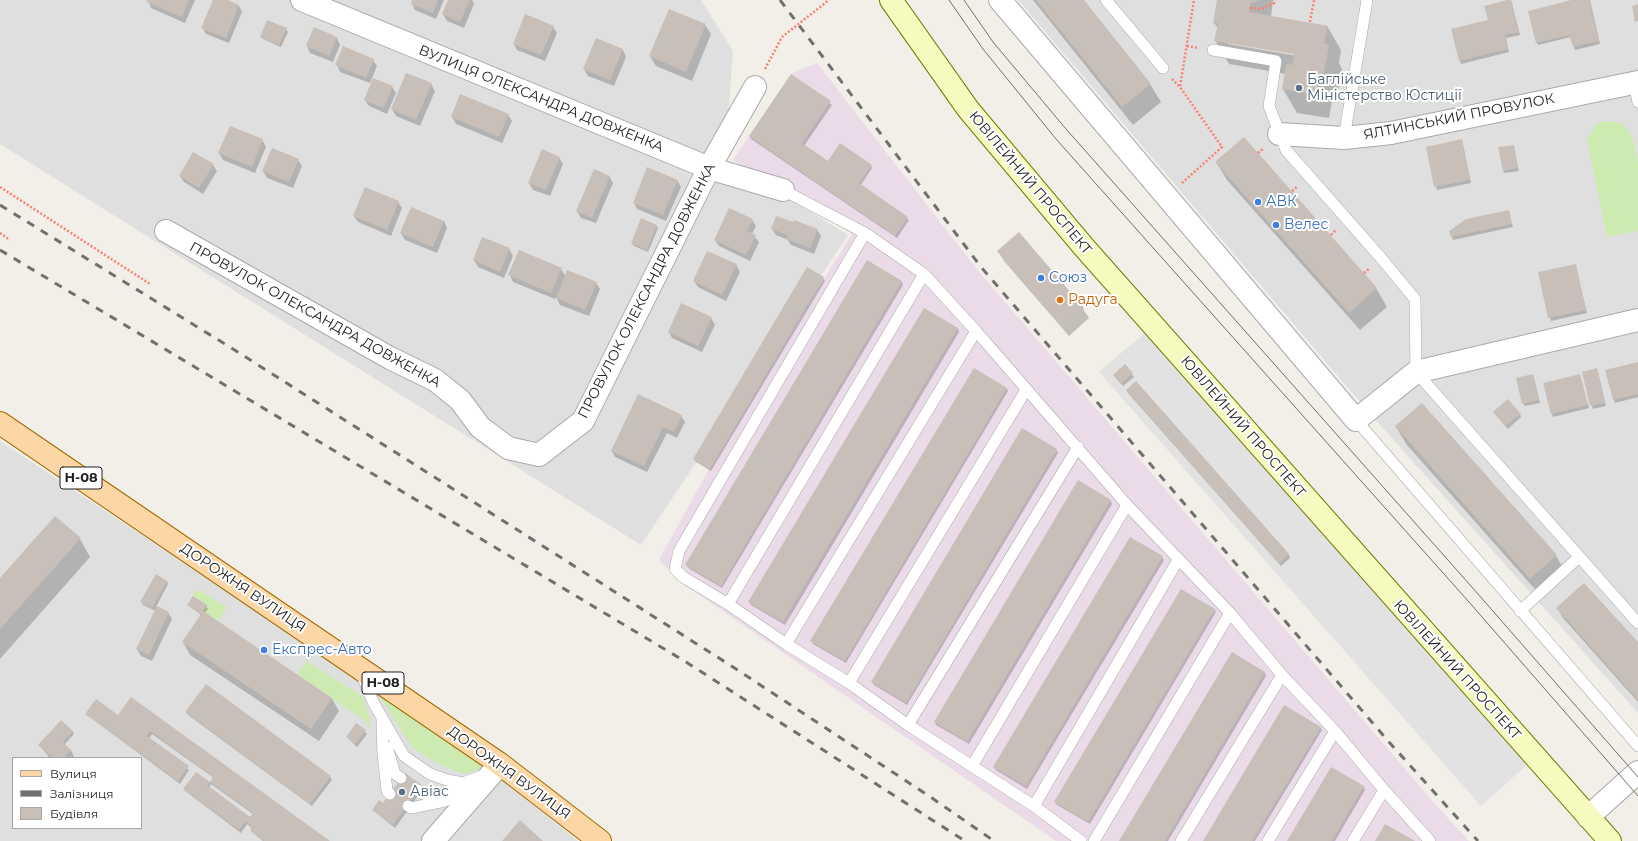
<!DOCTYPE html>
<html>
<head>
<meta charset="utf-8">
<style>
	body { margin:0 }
	#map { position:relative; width:1638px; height:841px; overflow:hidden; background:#f2efe9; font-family:Montserrat,sans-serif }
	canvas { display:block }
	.legend { position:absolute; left:12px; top:757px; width:130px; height:72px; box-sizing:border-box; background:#fff; border:1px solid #a7a7a7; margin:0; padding:5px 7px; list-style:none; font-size:12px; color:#222 }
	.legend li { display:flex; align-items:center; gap:8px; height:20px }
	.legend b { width:20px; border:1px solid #a7a7a7 }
</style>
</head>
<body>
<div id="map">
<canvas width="1638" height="841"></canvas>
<ul class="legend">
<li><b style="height:5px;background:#fcd6a4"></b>Вулиця</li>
<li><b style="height:5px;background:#707070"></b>Залізниця</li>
<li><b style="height:11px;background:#c7bfb8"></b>Будівля</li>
</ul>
</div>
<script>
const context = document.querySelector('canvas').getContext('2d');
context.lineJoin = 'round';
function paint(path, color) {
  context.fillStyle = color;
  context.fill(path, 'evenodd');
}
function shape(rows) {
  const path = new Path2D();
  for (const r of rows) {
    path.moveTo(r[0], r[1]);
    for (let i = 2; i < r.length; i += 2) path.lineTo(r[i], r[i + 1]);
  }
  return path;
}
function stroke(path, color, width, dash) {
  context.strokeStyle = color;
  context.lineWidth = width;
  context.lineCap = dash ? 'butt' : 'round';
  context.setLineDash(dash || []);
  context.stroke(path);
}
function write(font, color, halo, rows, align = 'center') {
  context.font = font + ' Montserrat,sans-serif';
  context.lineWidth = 4;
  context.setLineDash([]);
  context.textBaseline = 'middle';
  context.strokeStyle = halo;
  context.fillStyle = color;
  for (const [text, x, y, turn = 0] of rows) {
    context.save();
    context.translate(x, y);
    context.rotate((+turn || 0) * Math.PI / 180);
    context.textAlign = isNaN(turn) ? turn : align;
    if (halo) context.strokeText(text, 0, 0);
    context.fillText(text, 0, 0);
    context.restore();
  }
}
const residential = shape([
	[0,0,701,0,733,51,725,159,848,235,641,545,0,144],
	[1018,0,1638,0,1638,713,1372,416],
	[0,441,461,747,578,841,0,841],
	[13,758,141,758,141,828,13,828]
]);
const industrial = shape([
	[817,63,975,267,1435,804,1469,841,1056,841,682,583,659,560,709,469,693,459,798,283,815,293,852,234,733,160,791,74]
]);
const grass = shape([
	[1609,121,1617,122,1624,125,1633,139,1638,163,1638,231,1607,237,1587,141,1594,127,1601,122],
	[194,591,200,591,227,607,218,621,203,611,193,596],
	[307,661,363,697,370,720,370,728,364,720,297,674],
	[374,687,482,762,481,768,468,773,460,773,436,763,412,747]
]);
const parking = shape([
	[1147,331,1528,764,1481,806,1099,372]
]);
const shadow = shape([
	[148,0,195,0,185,23,151,8],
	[214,0,225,0,239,6,242,12,229,43,206,34,202,27],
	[413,0,444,0,436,19,415,10,412,4],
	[449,0,472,0,474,4,464,28,447,21,443,14],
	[1033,0,1083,0,1150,84,1161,102,1133,125],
	[1218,0,1273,0,1271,17,1327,26,1341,50,1339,63,1342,69,1336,101,1332,101,1329,118,1297,113,1283,89,1286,74,1229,64,1215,40,1218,28,1214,23],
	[1228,42,1299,54,1298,56,1228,44],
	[1511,0,1520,35,1506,38,1509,52,1461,64,1452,30,1489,21],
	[1576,0,1590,0,1600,44,1575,50,1571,37,1538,45,1536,42],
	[705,25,711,34,692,81,656,66,650,56],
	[553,27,557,33,545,61,517,50,514,44],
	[286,29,288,32,281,47,263,39,261,37],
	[337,38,340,45,333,62,310,53,307,46],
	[597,39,623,50,626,57,614,86,588,76,584,69],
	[373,60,377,66,370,83,340,72,337,65],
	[792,75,832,105,804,146,828,163,871,166,872,168,861,185,909,220,897,238,751,139,750,136],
	[431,84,435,91,420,126,396,116,392,109],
	[392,87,396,93,387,114,369,106,365,100],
	[508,115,512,121,502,143,456,124,452,117],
	[262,140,266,147,255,173,223,160,219,153],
	[1462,140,1471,183,1437,190,1427,148],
	[1513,146,1519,171,1505,173,1503,171],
	[559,158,563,164,550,196,533,190,529,183],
	[298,160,302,166,293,188,267,178,263,171],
	[1216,162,1376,288,1387,307,1360,330,1227,180],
	[213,165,217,171,203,194,184,182,180,176],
	[609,176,613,183,596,223,581,218,577,211],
	[677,180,681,187,666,221,637,209,634,203],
	[398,202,402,208,391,236,358,222,354,216],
	[1508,211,1513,227,1453,240,1452,237,1451,231],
	[752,220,756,226,752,234,759,242,750,261,719,246,715,240],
	[444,221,447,228,437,253,405,240,401,233],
	[656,225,658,228,648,252,634,246,632,243],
	[772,229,817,230,821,236,814,254,791,245,788,240,776,235],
	[1019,234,1083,309,1089,318,1069,336,1004,261,998,251],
	[509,249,513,256,504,278,478,267,474,260],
	[867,262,902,282,903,285,722,588,688,568,687,565],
	[736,265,740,272,726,301,698,287,694,281],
	[1575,265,1587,313,1551,321,1539,273],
	[561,269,566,277,596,283,600,289,589,316,560,305,556,297,555,299,513,282,510,275],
	[823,278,825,281,711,471,696,462,694,459],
	[924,309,958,329,959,332,785,625,751,605,750,602],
	[711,318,715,325,702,352,672,338,669,332],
	[1638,363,1638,397,1615,403,1606,371],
	[1125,365,1134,377,1123,386,1116,378],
	[974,369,1007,389,1008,391,846,663,813,644,812,641],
	[1583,372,1598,372,1606,406,1593,409],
	[1580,376,1589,408,1553,417,1544,384],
	[1534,378,1540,403,1525,406,1523,403],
	[1136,382,1289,555,1290,558,1281,566,1128,393,1127,390],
	[1520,414,1521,417,1508,429,1496,415],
	[681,416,685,422,677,438,667,433,647,472,615,457,612,451],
	[1396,427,1556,556,1567,574,1541,596,1407,445],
	[1057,450,1058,453,907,705,874,685,872,682],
	[1078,482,1111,501,1112,504,969,744,936,725,935,722],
	[80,539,90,557,0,659,0,579],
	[1162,557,1164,560,1027,789,996,770,994,767],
	[167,581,168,584,156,607,168,613,172,619,152,661,141,656,137,649,156,611,143,605,142,602],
	[189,605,206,606,208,609,205,613,332,699,339,711,319,741,190,655,183,642,201,615],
	[1557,608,1638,644,1638,702,1563,618],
	[1215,610,1216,612,1090,824,1057,805,1055,802],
	[1232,653,1265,673,1266,676,1168,841,1120,841],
	[206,686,330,777,332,780,312,806,188,715,187,712],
	[131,698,328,841,263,841,253,833,251,831,253,829,247,824,241,833,184,790,196,773,210,783,214,778,152,734,149,739,189,770,180,784,86,714,118,716],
	[211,784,253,814,250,818,209,788],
	[357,724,367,734,357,747,347,737],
	[1320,727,1322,730,1255,841,1204,841],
	[72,731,74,734,64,745,71,750,74,757,73,758,50,758,39,745],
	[1331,768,1364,787,1365,790,1335,841,1288,841],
	[423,789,395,828,373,810,383,805]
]);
const building = shape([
	[147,0,189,0,182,17,146,2],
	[213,0,228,0,239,5,226,38,201,28],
	[412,0,438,0,433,13,411,4],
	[448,0,470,0,460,22,442,14],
	[1036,0,1084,0,1151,84,1122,107],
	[1217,0,1257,0,1256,3,1251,2,1249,12,1328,26,1324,44,1329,45,1323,78,1319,77,1315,95,1282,89,1286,64,1292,65,1294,54,1214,41,1218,23,1213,23],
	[1507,0,1511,0,1519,32,1505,35,1508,49,1459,61,1451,29,1488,20,1484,6],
	[1571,0,1589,0,1599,41,1573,47,1569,35,1536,43,1528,11],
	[1638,4,1638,21,1635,22,1632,6],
	[669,9,706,24,686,72,649,56],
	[525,14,554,26,541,55,513,44],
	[267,20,287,28,279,45,260,37],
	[314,27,337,37,329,56,306,46],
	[596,38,623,49,610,80,583,69],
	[343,46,374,59,366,78,335,65],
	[406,73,432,83,416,120,391,109],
	[791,74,831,101,802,143,828,161,840,143,872,165,859,183,908,217,895,236,749,136],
	[373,78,393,86,384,108,364,100],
	[460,94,509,114,499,137,451,117],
	[230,126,263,139,252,167,218,153],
	[1244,137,1377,288,1349,313,1215,162],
	[1462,139,1470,180,1434,187,1426,147],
	[1514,145,1518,168,1503,171,1498,147],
	[272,148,299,159,289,182,262,171],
	[542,149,560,157,546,190,528,183],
	[193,152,214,164,199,188,179,176],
	[647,167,678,180,663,215,633,203],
	[594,169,610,176,592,218,576,211],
	[365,187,399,201,387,230,353,216],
	[411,207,444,221,433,247,400,233],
	[729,208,753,219,747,231,756,235,746,255,714,240],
	[1509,210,1512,224,1451,237,1449,231,1466,219],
	[776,216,793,222,794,220,818,229,810,248,786,239,788,235,771,229],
	[641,218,657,225,647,250,631,243],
	[1019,232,1084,308,1062,327,997,251],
	[482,237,510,248,500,272,473,260],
	[519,250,562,268,551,293,508,275],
	[707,251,737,264,722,295,693,281],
	[867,260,902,281,721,586,685,565],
	[1576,264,1586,310,1548,318,1538,272],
	[807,267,824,277,710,469,693,459],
	[567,270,597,282,585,310,556,298],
	[681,303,712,317,698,346,668,332],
	[924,308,958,328,783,622,748,602],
	[1638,362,1638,394,1613,400,1605,370],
	[1125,364,1133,373,1121,384,1113,375],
	[974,368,1007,388,845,661,810,641],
	[1597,368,1605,403,1590,406,1582,372],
	[1533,374,1539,400,1522,404,1516,378],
	[1580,374,1588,405,1551,414,1543,383],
	[1136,381,1289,554,1279,564,1126,390],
	[638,394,682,415,674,432,663,427,644,466,611,451],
	[1508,399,1521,414,1505,426,1493,412],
	[1422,403,1557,555,1530,579,1395,426],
	[1022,428,1057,449,906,703,871,682],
	[1078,480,1111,500,967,742,934,722],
	[55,516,81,538,0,629,0,578],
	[1130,537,1163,556,1026,786,993,767],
	[156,574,167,581,152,608,140,602],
	[1584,583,1638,642,1638,700,1556,608],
	[1181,589,1215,609,1088,822,1054,802],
	[193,596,207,605,203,611,332,698,311,729,182,642,201,614,187,605],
	[157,606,169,612,149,655,136,649],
	[1232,652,1265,672,1165,841,1119,841],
	[206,684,331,776,310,804,185,712],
	[131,697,330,841,264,841,250,830,252,827,245,822,239,830,183,789,196,772,210,782,207,785,250,817,253,813,210,782,213,777,150,731,147,736,189,766,178,781,85,714,96,699,118,715],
	[1284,705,1321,727,1252,841,1203,841],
	[61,720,73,731,63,742,71,750,64,758,53,758,38,745],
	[356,723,366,730,355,744,346,737],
	[1331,767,1364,786,1332,841,1287,841],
	[405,773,422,785,393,825,372,810,379,800,383,803],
	[520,820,543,841,502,841],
	[1385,824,1415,841,1375,841]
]);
const path = shape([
	[1250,8,1261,9,1274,3,1274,0],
	[1310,22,1314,0],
	[1187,46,1198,48],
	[765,69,782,37,829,0],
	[1172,79,1180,87],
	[1258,153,1264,148],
	[1182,183,1222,147,1180,87,1194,0],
	[0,187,150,284],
	[1292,191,1298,186],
	[0,233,10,240],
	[1331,235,1336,230],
	[1364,273,1370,268]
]);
const service = shape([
	[1106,0,1163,68],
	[1213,50,1276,61,1269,106,1286,150,1381,258,1415,299,1416,372,1638,623],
	[1634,83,1638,102],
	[1344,138,1367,0],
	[783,190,865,233,924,274,976,331,1127,505,1230,613,1282,675,1335,731,1384,790,1430,841],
	[865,233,679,551,675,569,683,577,728,604,786,644,849,683,908,725,1034,806,1081,841],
	[1356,420,1638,746],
	[728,604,924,274],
	[1520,611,1579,557],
	[786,644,976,331],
	[361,673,373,702,404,756,430,774,447,780,463,783,484,775],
	[849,683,1026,390],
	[382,721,383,754,387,791,390,794],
	[908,725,1078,447],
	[387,747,395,774,401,778],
	[972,766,1127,505],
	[418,790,423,794,442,793,461,788],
	[408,806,411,808,445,801,461,794,470,787],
	[1034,806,1178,560],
	[1094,841,1230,613],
	[1181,841,1282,675],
	[1268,841,1335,731],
	[1353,841,1384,790]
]);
const minor = shape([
	[302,0,709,168,783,190],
	[1000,0,1356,420,1416,372,1638,320],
	[1279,134,1344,138,1391,133,1638,82],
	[166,231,390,358,435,380,460,400,480,427,508,448,539,455,583,421,709,168,755,87],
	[433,841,500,764]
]);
const tertiary = shape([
	[1588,817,1638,772]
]);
const secondary = shape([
	[891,0,968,109,1083,246,1610,841]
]);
const primary = shape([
	[0,423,500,764,600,841]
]);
const tram = shape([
	[949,0,983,49,1056,139,1469,602,1638,796],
	[964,0,993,42,1066,129,1478,594,1638,777]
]);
const rail = shape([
	[780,0,981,267,1389,742,1478,841],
	[0,205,233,349,733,667,932,798,994,841],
	[0,250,686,662,965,841]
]);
const markers = [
	[1299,88,4,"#5c6f8a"],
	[1258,202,4,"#3f7fe0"],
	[1276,225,4,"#3f7fe0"],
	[1041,278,4,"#3f7fe0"],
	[1060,300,4,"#e8710a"],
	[264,650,4,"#3f7fe0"],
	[402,792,4,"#5c6f8a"]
];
const shields = [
	[81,478,42],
	[383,683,42]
];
const shieldNames = [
	["Н-08",81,478],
	["Н-08",383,683]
];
const serviceNames = [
	["Баглійське",1307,80],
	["Міністерство Юстиції",1307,96],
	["Авіас",410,792]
];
const streetNames = [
	["ВУЛИЦЯ ОЛЕКСАНДРА ДОВЖЕНКА",541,99,22],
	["ЯЛТИНСЬКИЙ ПРОВУЛОК",1459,117,-11],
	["ЮВІЛЕЙНИЙ ПРОСПЕКТ",1030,183,50],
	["ПРОВУЛОК ОЛЕКСАНДРА ДОВЖЕНКА",647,291,-63],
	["ПРОВУЛОК ОЛЕКСАНДРА ДОВЖЕНКА",315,315,29],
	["ЮВІЛЕЙНИЙ ПРОСПЕКТ",1243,427,49],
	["ДОРОЖНЯ ВУЛИЦЯ",243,588,34],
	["ЮВІЛЕЙНИЙ ПРОСПЕКТ",1457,670,48],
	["ДОРОЖНЯ ВУЛИЦЯ",509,773,36]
];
const shopNames = [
	["АВК",1266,202],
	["Велес",1284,225],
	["Союз",1049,278],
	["Експрес-Авто",272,650]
];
const foodNames = [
	["Радуга",1068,300]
];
paint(residential, '#e0dfdf');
paint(industrial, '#ebdbe8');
paint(grass, '#cdebb0');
paint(parking, '#e2e2e2');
paint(shadow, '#0003');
paint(building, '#c7bfb8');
stroke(service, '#a9a9a9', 12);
stroke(minor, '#a9a9a9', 24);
stroke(tertiary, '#a9a9a9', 24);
stroke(secondary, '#707d05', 24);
stroke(primary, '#a06b00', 24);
stroke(path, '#fa8072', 2.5, [2, 2]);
stroke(service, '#fff', 11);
stroke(minor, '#fff', 22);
stroke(tertiary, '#fff', 22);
stroke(secondary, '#f7fabf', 22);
stroke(primary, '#fcd6a4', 22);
stroke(tram, '#707070', 1);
stroke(rail, '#707070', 3, [8, 8]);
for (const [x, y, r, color] of markers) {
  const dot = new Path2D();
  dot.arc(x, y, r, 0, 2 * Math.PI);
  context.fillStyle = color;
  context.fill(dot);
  stroke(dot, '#fff', 1.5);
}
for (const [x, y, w] of shields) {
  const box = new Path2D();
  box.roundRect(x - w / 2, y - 11, w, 22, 3);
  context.fillStyle = '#fff';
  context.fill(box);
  stroke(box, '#222', 1);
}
write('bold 13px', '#222', null, shieldNames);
write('14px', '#4e5e75', '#fff', serviceNames, 'left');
write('14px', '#222', '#fff', streetNames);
write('14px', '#366cbe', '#fff', shopNames, 'left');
write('14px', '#c56008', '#fff', foodNames, 'left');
</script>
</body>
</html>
